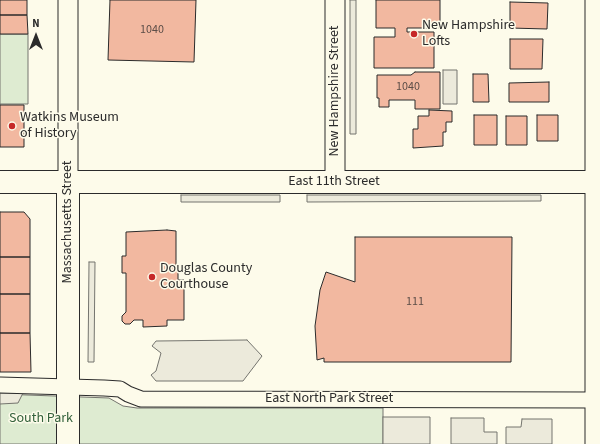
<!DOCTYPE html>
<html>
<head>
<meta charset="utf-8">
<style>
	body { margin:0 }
	#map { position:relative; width:600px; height:444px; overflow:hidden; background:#fdfbea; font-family:"Source Sans 3",sans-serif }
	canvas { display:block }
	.north { position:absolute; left:16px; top:16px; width:40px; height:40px; -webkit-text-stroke:3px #fdfbea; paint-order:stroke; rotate:0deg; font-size:11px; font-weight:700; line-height:16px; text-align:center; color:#2b2b2b }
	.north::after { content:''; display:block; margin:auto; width:14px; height:18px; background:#2b2b2b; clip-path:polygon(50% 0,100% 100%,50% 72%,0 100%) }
</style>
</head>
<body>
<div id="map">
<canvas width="600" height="444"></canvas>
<div class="north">N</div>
</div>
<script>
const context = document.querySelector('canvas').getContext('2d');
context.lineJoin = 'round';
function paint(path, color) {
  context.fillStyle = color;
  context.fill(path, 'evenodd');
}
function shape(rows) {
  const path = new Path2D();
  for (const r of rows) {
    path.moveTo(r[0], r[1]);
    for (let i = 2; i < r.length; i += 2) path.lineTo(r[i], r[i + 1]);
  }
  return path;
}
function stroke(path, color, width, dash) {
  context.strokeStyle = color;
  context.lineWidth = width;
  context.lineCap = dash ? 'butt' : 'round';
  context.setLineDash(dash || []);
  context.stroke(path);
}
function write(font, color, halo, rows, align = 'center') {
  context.font = font + ' "Source Sans 3",sans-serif';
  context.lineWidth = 3;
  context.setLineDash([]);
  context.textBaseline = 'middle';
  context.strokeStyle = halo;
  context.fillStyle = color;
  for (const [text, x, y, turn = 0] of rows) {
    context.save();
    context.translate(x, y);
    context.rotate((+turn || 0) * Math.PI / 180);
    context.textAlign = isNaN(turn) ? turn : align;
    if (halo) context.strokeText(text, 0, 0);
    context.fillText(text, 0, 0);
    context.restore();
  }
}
const green = shape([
	[0,34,28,34,28,104,0,104,0,34],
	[0,394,109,398,123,406,137,408,383,408,383,444,0,444,0,394]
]);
const parking = shape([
	[350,0,356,0,356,134,350,134,350,0],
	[443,70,457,70,457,104,443,104,443,70],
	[181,195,280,195,280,202,181,202,181,195],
	[307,195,541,195,541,201,307,202,307,195],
	[89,262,95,262,94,362,88,362,89,262],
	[247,340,262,356,243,381,156,381,151,375,156,371,161,353,152,346,156,341,247,340],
	[0,393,23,393,18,403,0,404,0,393],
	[383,417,430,417,430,444,383,444,383,417],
	[451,418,484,418,484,432,497,432,497,444,451,444,451,418],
	[522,419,552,419,552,444,506,444,506,427,521,427,522,419]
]);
const building = shape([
	[0,0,27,0,27,15,0,15,0,0],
	[110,0,196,0,194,62,108,60,110,0],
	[376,0,440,0,440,28,407,28,407,32,434,32,434,68,374,68,374,37,395,37,395,28,376,28,376,0],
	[510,2,548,3,547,29,510,28,510,2],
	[0,15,27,15,28,34,0,34,0,15],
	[510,39,543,39,542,69,510,69,510,39],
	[415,72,440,72,440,109,415,109,415,100,389,100,389,107,379,107,379,98,377,98,377,75,411,75,415,72],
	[473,74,488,74,489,102,473,102,473,74],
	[549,82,549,102,509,102,509,83,549,82],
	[0,105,24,105,24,147,0,147,0,105],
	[429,110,452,111,452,122,446,122,446,132,443,132,443,146,413,148,413,129,418,129,418,116,429,116,429,110],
	[474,115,497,115,497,145,474,145,474,115],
	[537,115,558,115,558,141,537,141,537,115],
	[506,116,527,116,527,145,506,145,506,116],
	[0,212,24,212,30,219,30,257,0,257,0,212],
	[167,230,176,231,176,270,178,270,178,280,184,280,184,320,167,320,167,326,143,327,143,320,134,320,130,324,125,324,122,321,122,316,126,312,126,273,122,273,122,256,126,256,126,232,167,230],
	[355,237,512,237,511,362,324,362,324,358,317,360,315,326,320,290,326,272,355,282,355,237],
	[0,257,30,257,30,294,0,294,0,257],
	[0,294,30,294,30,333,0,333,0,294],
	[0,333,30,333,31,372,0,372,0,333]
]);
const minor = shape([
	[0,385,104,388,120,389,128,394,141,399,593,400],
	[593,444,593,0]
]);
const tertiary = shape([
	[68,0,68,182],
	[335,0,335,182]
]);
const secondary = shape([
	[0,182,600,182],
	[68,182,68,444]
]);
const markers = [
	[414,34,4,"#c62828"],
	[12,126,4,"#c62828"],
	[152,277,4,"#c62828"]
];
const numberNames = [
	["1040",152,30],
	["1040",408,87],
	["111",415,302]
];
const poiNames = [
	["New Hampshire",422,26],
	["Lofts",422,42],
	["Watkins Museum",20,118],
	["of History",20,134],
	["Douglas County",160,269],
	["Courthouse",160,285]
];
const streetNames = [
	["New Hampshire Street",335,91,-90],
	["East 11th Street",334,182],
	["Massachusetts Street",68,222,-90],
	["East North Park Street",329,399]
];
const parkNames = [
	["South Park",41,419]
];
paint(green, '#deebd1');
stroke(green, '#74746e', 1);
paint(parking, '#eceadb');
stroke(parking, '#74746e', 1);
paint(building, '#f2b8a0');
stroke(building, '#2b2b2b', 1);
stroke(minor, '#2b2b2b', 17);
stroke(tertiary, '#2b2b2b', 21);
stroke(secondary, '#2b2b2b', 24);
stroke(minor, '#fdfbea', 15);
stroke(tertiary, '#fdfbea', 19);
stroke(secondary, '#fdfbea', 22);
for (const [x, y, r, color] of markers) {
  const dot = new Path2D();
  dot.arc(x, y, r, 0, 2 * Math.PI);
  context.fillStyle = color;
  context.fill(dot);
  stroke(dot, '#fdfbea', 1.5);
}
write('12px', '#5d4e48', null, numberNames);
write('14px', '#2b2b2b', '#fdfbea', poiNames, 'left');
write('14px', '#2b2b2b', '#fdfbea', streetNames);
write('14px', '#34623c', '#fdfbea', parkNames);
</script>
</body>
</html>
